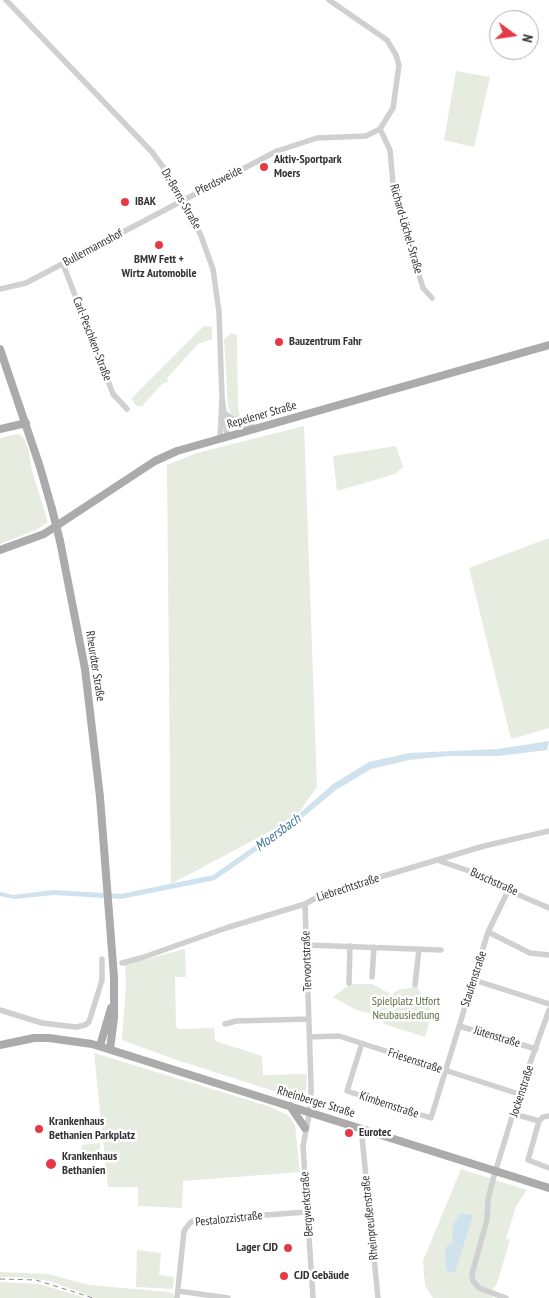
<!DOCTYPE html>
<html>
<head>
<meta charset="utf-8">
<style>
	body { margin:0 }
	#map { position:relative; width:549px; height:1298px; overflow:hidden; background:#fff; font-family:"PT Sans Narrow",sans-serif }
	canvas { display:block }
	.north { position:absolute; left:489px; top:10px; width:50px; height:50px; box-sizing:border-box; background:#fff; border:1px solid #adadad; border-radius:50%; rotate:104deg; font-size:14px; font-weight:700; line-height:20px; text-align:center; color:#333 }
	.north::after { content:''; display:block; margin:auto; width:18px; height:22px; background:#e63946; clip-path:polygon(50% 0,100% 100%,50% 72%,0 100%) }
</style>
</head>
<body>
<div id="map">
<canvas width="549" height="1298"></canvas>
<div class="north">N</div>
</div>
<script>
const context = document.querySelector('canvas').getContext('2d');
context.lineJoin = 'round';
function paint(path, color) {
  context.fillStyle = color;
  context.fill(path, 'evenodd');
}
function shape(rows) {
  const path = new Path2D();
  for (const r of rows) {
    path.moveTo(r[0], r[1]);
    for (let i = 2; i < r.length; i += 2) path.lineTo(r[i], r[i + 1]);
  }
  return path;
}
function stroke(path, color, width, dash) {
  context.strokeStyle = color;
  context.lineWidth = width;
  context.lineCap = dash ? 'butt' : 'round';
  context.setLineDash(dash || []);
  context.stroke(path);
}
function write(font, color, halo, rows, align = 'center') {
  context.font = font + ' "PT Sans Narrow",sans-serif';
  context.lineWidth = 5;
  context.setLineDash([]);
  context.textBaseline = 'middle';
  context.strokeStyle = halo;
  context.fillStyle = color;
  for (const [text, x, y, turn = 0] of rows) {
    context.save();
    context.translate(x, y);
    context.rotate((+turn || 0) * Math.PI / 180);
    context.textAlign = isNaN(turn) ? turn : align;
    if (halo) context.strokeText(text, 0, 0);
    context.fillText(text, 0, 0);
    context.restore();
  }
}
const green = shape([
	[456,71,490,77,474,147,444,140],
	[204,326,212,327,212,339,198,344,167,378,168,382,162,384,142,406,137,406,131,399],
	[232,333,237,335,238,407,240,417,238,418,232,416,228,406,224,339],
	[304,426,317,787,295,818,171,884,167,465,197,453],
	[18,434,24,438,29,452,32,471,48,522,36,530,0,544,0,438],
	[396,446,403,467,395,474,337,491,333,456],
	[549,538,549,728,511,739,469,568],
	[185,949,186,977,175,977,176,1027,178,1029,214,1028,215,1041,262,1056,263,1075,307,1074,306,1093,302,1100,177,1060,122,1040,126,984,125,965],
	[350,984,372,984,392,995,398,990,417,987,432,1012,425,1037,384,1024,382,1016,356,1010,333,997],
	[94,1053,271,1107,289,1116,295,1125,300,1172,183,1181,182,1208,138,1206,138,1187,108,1187],
	[100,1143,101,1158,82,1161,81,1145],
	[461,1169,527,1190,516,1206,506,1239,510,1240,497,1283,492,1291,493,1298,433,1298,425,1286,423,1261],
	[137,1250,161,1253,159,1275,174,1277,173,1289,136,1287],
	[0,1272,48,1274,89,1285,169,1292,174,1294,175,1298,95,1298,50,1281,20,1277,0,1277],
	[0,1282,39,1284,86,1298,0,1298]
]);
const water = shape([
	[549,741,547,750,498,756,449,756,409,760,371,769,336,790,295,824,215,880,121,899,54,895,14,899,0,896,0,892,14,895,53,890,121,894,213,875,292,820,333,784,369,762,409,753,498,749],
	[461,1213,473,1215,456,1269,454,1272,449,1273,446,1269,445,1248,452,1242,453,1224]
]);
const minor = shape([
	[6,0,152,152,169,175,184,199,201,236,213,269,219,312,222,397,227,436],
	[380,129,390,150,394,194,423,288,432,298],
	[63,264,113,394,127,409],
	[0,289,26,283,277,151,317,138,366,136,380,129,393,108,399,65,396,55,387,40,329,0],
	[226,414,238,423,256,428],
	[220,438,222,399],
	[437,860,475,873,512,892,549,908],
	[305,904,311,1084,311,1105,303,1146,313,1298],
	[488,932,530,953,549,955],
	[307,945,441,950],
	[122,963,141,958,226,928,305,904,323,894,484,846,549,831],
	[372,977,374,947],
	[474,980,549,1004],
	[349,983,350,946],
	[415,985,419,949],
	[0,1010,42,1023,76,1027,85,1025,89,1022,102,980,102,959],
	[225,1024,236,1021,309,1019],
	[459,1026,536,1049],
	[309,1037,339,1036,519,1094],
	[362,1043,347,1091,431,1118,488,932,509,889],
	[514,1114,539,1121],
	[549,1116,543,1117,539,1121,528,1160,549,1168],
	[362,1137,378,1298],
	[178,1291,228,1298],
	[177,1298,184,1231,190,1223,194,1220,308,1212],
	[506,1298,479,1288,473,1281,472,1274,487,1220,488,1199,494,1176,519,1094,549,1010]
]);
const major = shape([
	[0,349,40,467,52,509],
	[0,429,26,423],
	[60,541,85,669,100,797,114,977,114,1018,110,1049],
	[0,550,44,534,155,461,177,451,549,345],
	[0,1045,34,1038,49,1038,92,1044,549,1188],
	[100,1046,111,1008],
	[290,1106,305,1128]
]);
const rail = shape([
	[0,1279,36,1280,93,1298]
]);
const majorBridge = shape([
	[52,509,60,541]
]);
const markers = [
	[264,167,5,"#e63946"],
	[125,202,5,"#e63946"],
	[159,245,5,"#e63946"],
	[279,342,5,"#e63946"],
	[39,1129,5,"#e63946"],
	[349,1133,5,"#e63946"],
	[51,1164,6,"#e63946"],
	[288,1248,5,"#e63946"],
	[284,1276,5,"#e63946"]
];
const poiNames = [
	["Aktiv-Sportpark",274,160],
	["Moers",274,174],
	["IBAK",135,202],
	["BMW Fett +",159,260,"center"],
	["Wirtz Automobile",159,274,"center"],
	["Bauzentrum Fahr",289,342],
	["Krankenhaus",49,1122],
	["Bethanien Parkplatz",49,1136],
	["Eurotec",359,1133],
	["Krankenhaus",62,1157],
	["Bethanien",62,1171],
	["Lager CJD",278,1248,"right"],
	["CJD Gebäude",294,1276]
];
const streetNames = [
	["Pferdsweide",219,181,-27],
	["Dr.-Berns-Straße",181,199,60],
	["Richard-Löchel-Straße",406,229,74],
	["Bullermannshof",93,248,-28],
	["Carl-Peschken-Straße",92,339,69],
	["Repelener Straße",262,415,-16],
	["Rheurdter Straße",95,666,81],
	["Buschstraße",494,882,24],
	["Liebrechtstraße",348,888,-18],
	["Tervoortstraße",307,961,-92],
	["Staufenstraße",474,979,-72],
	["Jütenstraße",497,1037,17],
	["Friesenstraße",415,1061,18],
	["Jockenstraße",522,1091,-72],
	["Rheinberger Straße",316,1102,17],
	["Kimbernstraße",389,1105,18],
	["Bergwerkstraße",307,1204,-94],
	["Rheinpreußenstraße",370,1218,-96],
	["Pestalozzistraße",229,1219,-6]
];
const parkNames = [
	["Spielplatz Utfort",406,1002],
	["Neubausiedlung",406,1016]
];
const waterNames = [
	["Moersbach",278,833,-36]
];
paint(green, '#e6ecdf');
paint(water, '#cfe2ee');
stroke(minor, '#d0d0d0', 5.5);
stroke(major, '#ababab', 8);
stroke(rail, '#888', 1, [5, 4]);
stroke(majorBridge, '#ababab', 8);
for (const [x, y, r, color] of markers) {
  const dot = new Path2D();
  dot.arc(x, y, r, 0, 2 * Math.PI);
  context.fillStyle = color;
  context.fill(dot);
  stroke(dot, '#fff', 2);
}
write('bold 12px', '#333', '#fff', poiNames, 'left');
write('12px', '#333', '#fff', streetNames);
write('12px', '#56703f', '#fff', parkNames);
write('italic 14px', '#3f7597', '#fff', waterNames);
</script>
</body>
</html>
